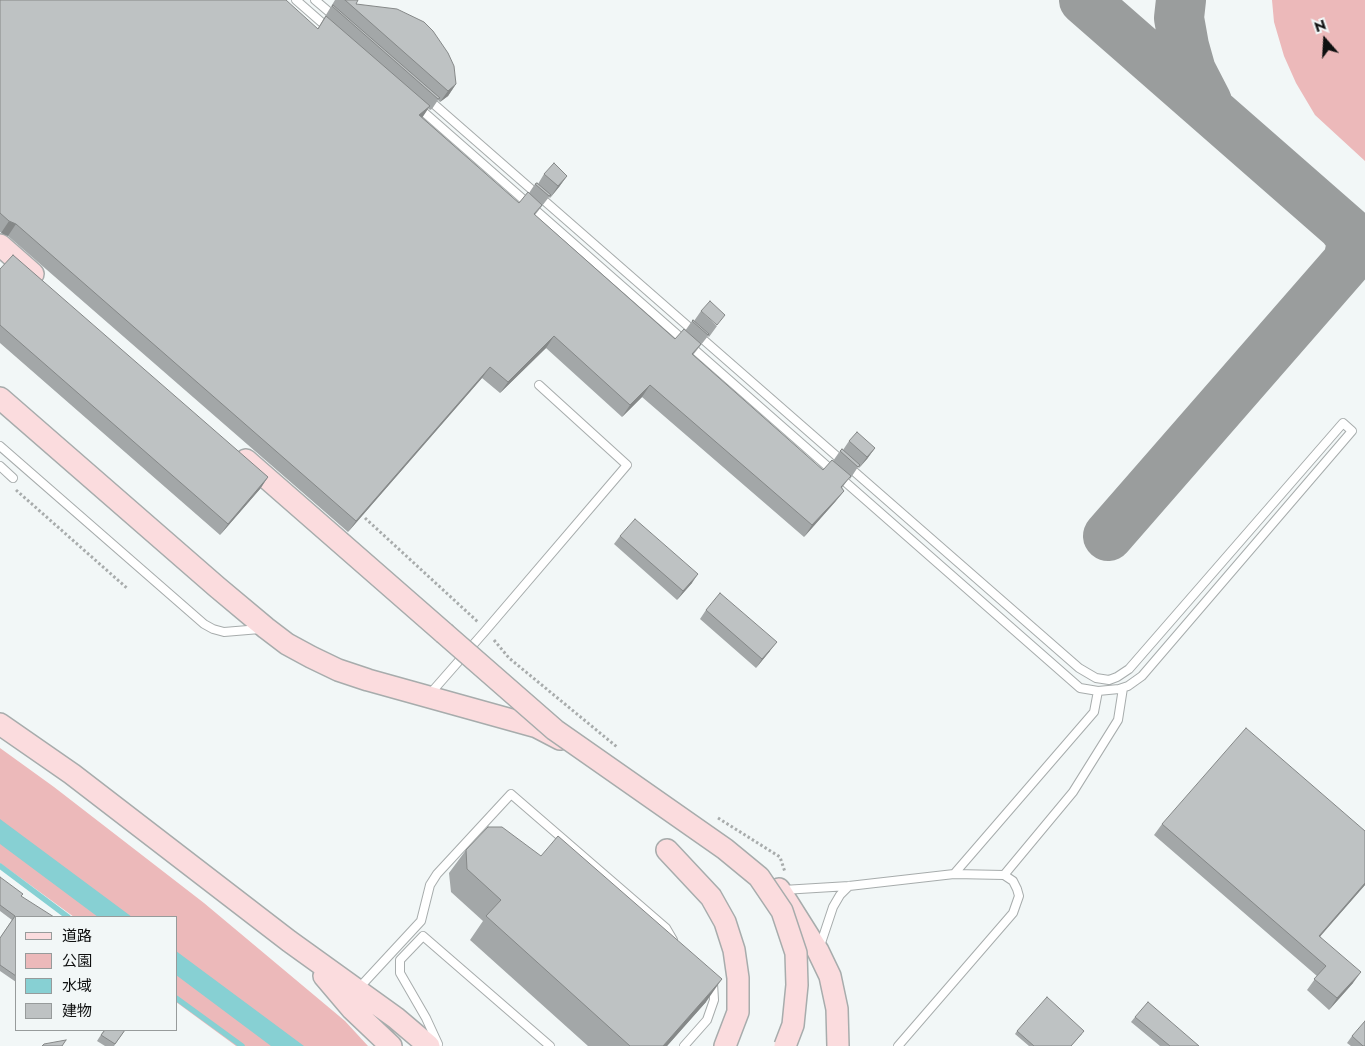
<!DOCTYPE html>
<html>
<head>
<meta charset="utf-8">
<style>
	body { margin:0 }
	#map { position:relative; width:1365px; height:1046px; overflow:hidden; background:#f2f7f7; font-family:Jost,"Noto Sans JP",sans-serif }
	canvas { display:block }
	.legend { position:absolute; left:15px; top:916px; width:162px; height:115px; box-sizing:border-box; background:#f2f7f7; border:1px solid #979b9b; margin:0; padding:6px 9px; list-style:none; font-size:15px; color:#0f1010 }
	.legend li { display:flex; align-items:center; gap:10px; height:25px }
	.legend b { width:25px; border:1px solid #979b9b }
	.north { position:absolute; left:1300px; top:15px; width:50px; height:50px; -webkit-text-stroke:4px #f2f7f7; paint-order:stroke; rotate:341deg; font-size:14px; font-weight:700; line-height:20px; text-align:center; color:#0f1010 }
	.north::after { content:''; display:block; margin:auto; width:18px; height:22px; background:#0f1010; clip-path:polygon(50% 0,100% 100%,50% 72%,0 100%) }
</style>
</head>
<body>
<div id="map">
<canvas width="1365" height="1046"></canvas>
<ul class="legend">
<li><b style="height:6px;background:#fbdcde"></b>道路</li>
<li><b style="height:14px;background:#ecb9ba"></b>公園</li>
<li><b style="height:14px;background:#87d0d3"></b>水域</li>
<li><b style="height:14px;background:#bec2c3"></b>建物</li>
</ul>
<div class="north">N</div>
</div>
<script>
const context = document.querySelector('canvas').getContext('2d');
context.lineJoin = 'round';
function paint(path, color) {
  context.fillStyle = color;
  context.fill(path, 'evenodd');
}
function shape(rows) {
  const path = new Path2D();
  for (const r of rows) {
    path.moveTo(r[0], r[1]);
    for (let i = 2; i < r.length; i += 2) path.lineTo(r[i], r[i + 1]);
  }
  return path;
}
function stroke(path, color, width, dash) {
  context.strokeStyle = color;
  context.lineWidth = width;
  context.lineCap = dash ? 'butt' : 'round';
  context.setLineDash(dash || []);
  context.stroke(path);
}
const green = shape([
	[1272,0,1365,0,1365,161,1315,115,1296,83,1284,56,1274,22],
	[0,748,54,787,204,903,345,1021,368,1046,236,1046,176,1002,176,917,74,917,0,863]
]);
const water = shape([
	[0,819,132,917,98,917,0,844],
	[176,951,304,1046,271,1046,176,975]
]);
const stream = shape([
	[0,866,68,917],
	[176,998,242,1046]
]);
const taxiway = shape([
	[1084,0,1365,246],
	[1181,0,1179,18,1184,46,1191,71,1207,102],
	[1108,536,1348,261,1352,243,1349,235,1343,227]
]);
const path = shape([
	[16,490,128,589],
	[365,518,478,622],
	[494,640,509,658,617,747],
	[718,818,780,857,785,872]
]);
const lane = shape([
	[296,0,328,28],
	[315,0,335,17],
	[418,107,1080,688,1098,691,1119,689,1128,686,1142,676,1352,431,1343,423,1129,669,1117,677,1109,680,1096,678,1079,668,428,99],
	[0,446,204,624,213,629,224,632,260,629],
	[0,466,13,478],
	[429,695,486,630,627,465,539,385],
	[954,874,1094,712,1098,691],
	[1004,875,1073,792,1118,720,1123,688],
	[783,890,849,886,954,874,1004,875,1013,881,1017,889,1019,896,1013,913,898,1046],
	[820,946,833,907,840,895,849,886],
	[358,989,421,921,430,885,437,874,511,794,666,928,673,940],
	[438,1044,426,1018,400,973,400,960,423,936,550,1046],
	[684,1046,707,1020,714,1000,713,983]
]);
const secondary = shape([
	[0,245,33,274],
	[0,398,217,587,266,628,287,644,311,657,338,670,368,680,537,727,560,739],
	[246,460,444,633],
	[0,724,72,774,289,941,396,1018,429,1046],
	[667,850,711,897,725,922,734,950,738,978,738,1012,725,1046],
	[779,889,818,951,830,976,837,1009,838,1046],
	[324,976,352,1009,391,1046]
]);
const secondaryBridge = shape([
	[444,633,555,730,725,849,759,877,782,911,796,953,797,985,793,1025,785,1046]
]);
const wall = shape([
	[0,0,318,28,335,0,358,0,356,4,456,84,448,96,440,102,438,100,432,109,430,110,428,108,422,117,519,203,529,193,535,184,538,184,544,174,567,176,559,187,550,198,549,197,535,215,675,339,685,331,692,321,694,321,701,311,717,326,709,337,708,336,693,355,823,470,833,461,840,451,843,450,849,441,875,448,867,459,859,468,858,467,850,479,849,478,842,488,844,491,835,502,804,537,642,397,622,417,546,348,500,393,482,378,348,532,8,236,0,232],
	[0,269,268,477,260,489,220,535,0,343],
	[620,536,692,583,677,600,614,544],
	[706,610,770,651,756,668,700,619],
	[1162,824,1365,831,1365,885,1320,936,1353,983,1329,1010,1307,990,1317,976,1154,835],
	[466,850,706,1002,667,1046,588,1046,470,940,483,921,451,892,449,873],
	[0,877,21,896,16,917,16,982,0,971,0,938,12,920,0,911],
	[1135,1017,1199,1046,1160,1046,1131,1022],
	[104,1030,125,1030,114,1046,105,1046,97,1041],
	[1017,1031,1082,1034,1071,1046,1029,1046,1015,1034],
	[1352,1036,1365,1046,1351,1046,1347,1043]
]);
const shadedWall = shape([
	[456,84,448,96,440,102,448,91],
	[430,106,422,118,419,115],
	[567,176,559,187,550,198,558,186],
	[9,221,16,224,8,236,1,233],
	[554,336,546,348,500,393,508,382],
	[490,367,482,378,348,532,356,521],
	[650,385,642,397,622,417,630,405],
	[875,448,867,459,859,468,867,457],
	[268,477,260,489,220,535,228,524],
	[844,491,835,502,804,537,812,525],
	[698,574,692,583,677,600,683,591],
	[777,642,770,651,756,668,762,659],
	[1365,883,1365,885,1311,947,1319,936],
	[1361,972,1353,983,1329,1010,1337,998],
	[722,979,706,1002,667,1046,663,1046]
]);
const building = shape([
	[0,0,286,0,318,29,326,16,430,106,419,115,519,203,528,192,542,205,534,214,675,339,684,329,701,344,692,354,823,470,832,460,851,476,841,487,844,491,812,525,650,385,630,405,554,336,508,382,490,367,356,521,16,224,9,221,0,213,0,0],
	[345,0,358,0,356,4,397,9,424,22,433,31,448,53,454,66,456,84,448,91,345,0],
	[333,5,440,98,438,99,332,6,333,5],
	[554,163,567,176,558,186,544,174,554,163],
	[537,183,551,195,549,196,535,184,537,183],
	[13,255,268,477,228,524,0,325,0,269,13,255],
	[710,301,725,315,717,325,701,311,710,301],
	[693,320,709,334,708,335,692,321,693,320],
	[857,432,875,448,867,457,849,441,857,432],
	[842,449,860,465,858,467,840,451,842,449],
	[635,519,698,574,683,591,620,536,635,519],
	[720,593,777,642,762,659,706,610,720,593],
	[1246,728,1365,831,1365,883,1319,936,1361,972,1337,998,1314,979,1326,966,1162,824,1246,728],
	[488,827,502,827,541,856,558,836,722,979,663,1046,630,1046,486,916,501,900,467,869,466,850,488,827],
	[0,877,23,894,21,896,54,917,16,917,16,976,0,965,0,938,15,916,0,905,0,877],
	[1047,997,1084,1031,1071,1046,1034,1046,1017,1031,1047,997],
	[1148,1002,1199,1046,1170,1046,1135,1017,1148,1002],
	[1365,1021,1365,1046,1363,1046,1352,1036,1365,1021],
	[105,1030,125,1030,115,1044,101,1035,105,1030],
	[66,1040,62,1046,42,1046,44,1044,66,1040]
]);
paint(green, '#ecb9ba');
paint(water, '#87d0d3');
stroke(stream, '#87d0d3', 5.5);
stroke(taxiway, '#9a9d9d', 50);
stroke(lane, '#a7acac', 10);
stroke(secondary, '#a7acac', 24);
stroke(path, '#a8acac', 3, [2.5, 2.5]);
stroke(lane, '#fff', 8);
stroke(secondary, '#fbdcde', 21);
stroke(secondaryBridge, '#a7acac', 24, []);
stroke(secondaryBridge, '#fbdcde', 21);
paint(wall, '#a3a7a8');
paint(shadedWall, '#858888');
paint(building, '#bec2c3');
stroke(building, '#858888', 1);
</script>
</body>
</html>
